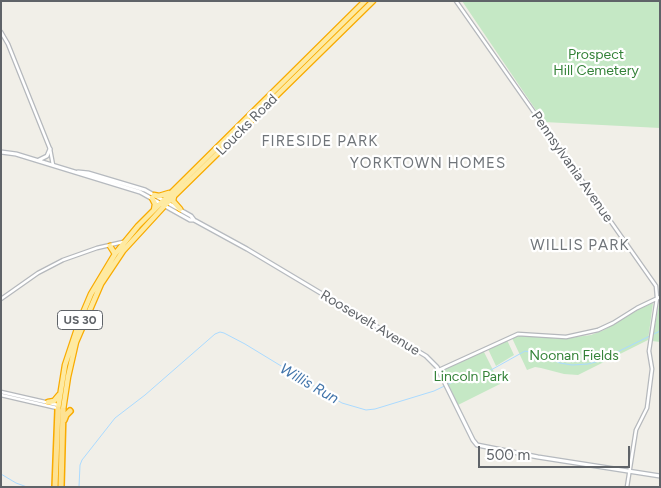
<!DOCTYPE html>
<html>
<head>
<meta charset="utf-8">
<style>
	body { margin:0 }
	#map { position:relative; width:661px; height:488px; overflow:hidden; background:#f1efe8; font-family:Figtree,sans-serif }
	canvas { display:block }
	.frame { position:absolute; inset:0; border:2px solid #5f6368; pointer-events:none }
	.scale { position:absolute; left:478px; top:446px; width:152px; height:22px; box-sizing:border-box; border:2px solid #5f6368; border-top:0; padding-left:6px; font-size:15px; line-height:18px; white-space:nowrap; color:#5f6368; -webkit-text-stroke:4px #fff; paint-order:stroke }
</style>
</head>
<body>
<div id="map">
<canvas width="661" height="488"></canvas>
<div class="frame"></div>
<div class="scale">500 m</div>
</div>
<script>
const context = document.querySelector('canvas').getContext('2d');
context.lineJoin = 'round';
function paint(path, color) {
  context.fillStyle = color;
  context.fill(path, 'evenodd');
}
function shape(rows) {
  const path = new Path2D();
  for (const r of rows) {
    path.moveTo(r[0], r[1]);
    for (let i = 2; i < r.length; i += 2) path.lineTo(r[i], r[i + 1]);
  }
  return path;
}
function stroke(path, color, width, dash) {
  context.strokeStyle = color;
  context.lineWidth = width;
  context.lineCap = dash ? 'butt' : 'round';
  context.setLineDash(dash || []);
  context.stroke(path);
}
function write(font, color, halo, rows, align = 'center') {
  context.font = font + ' Figtree,sans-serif';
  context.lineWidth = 4.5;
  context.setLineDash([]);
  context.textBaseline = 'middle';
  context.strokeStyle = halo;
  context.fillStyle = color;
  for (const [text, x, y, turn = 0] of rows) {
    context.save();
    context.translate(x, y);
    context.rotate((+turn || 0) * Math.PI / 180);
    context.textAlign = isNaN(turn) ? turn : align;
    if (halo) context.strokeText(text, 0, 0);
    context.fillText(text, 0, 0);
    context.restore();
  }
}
const green = shape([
	[462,1,660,1,660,128,544,122],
	[660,300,660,342,652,341,659,304],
	[653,303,648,340,578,375,564,374,541,368,535,367,527,370,512,338,523,335,561,339,591,335,604,330,641,308],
	[507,340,514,355,496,366,488,349],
	[483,350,500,384,458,405,442,371]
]);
const stream = shape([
	[1,474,16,483,27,487],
	[79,487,80,465,82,460,115,418,145,395,215,334,220,332,224,333,245,344,342,403,366,410,375,409,434,391,455,381,481,379,491,370,525,351,538,354,560,363,572,365,588,364,599,361,660,331]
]);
const tertiary = shape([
	[456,1,656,286,657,298,649,351,652,369,647,408,636,430,627,487],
	[1,32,8,44,50,149,53,165],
	[1,299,38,273,63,260,97,248,123,242],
	[439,370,518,334,566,337,598,330,613,323,637,308,660,297],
	[1,392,58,405],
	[1,395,57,408]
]);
const secondary = shape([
	[1,152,16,154,140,192,190,220,193,220],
	[39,160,47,156,50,149],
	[78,172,88,173,145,190,191,216,194,220,247,249,426,356,437,367,473,440,477,445,538,457,660,476]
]);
const trunk = shape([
	[154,195,159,196,169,193],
	[174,196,173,201,180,209],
	[152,198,155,204,154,210],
	[110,246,115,254],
	[48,402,54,401,59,395],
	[58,409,65,365,80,320,91,294,115,254,138,226,172,192,365,1],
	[63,410,68,377,76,342,101,284,123,251,168,202,373,1]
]);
const motorway = shape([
	[64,420,66,415,70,411],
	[55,487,58,409],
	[61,487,63,410]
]);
const shields = [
	[80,320,45]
];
const shieldNames = [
	["US 30",80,320]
];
const parkNames = [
	["Prospect",596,55],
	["Hill Cemetery",596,71],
	["Noonan Fields",574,356],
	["Lincoln Park",471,377]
];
const streetNames = [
	["Loucks Road",247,125,-45],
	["Pennsylvania Avenue",572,167,55],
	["Roosevelt Avenue",370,323,31]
];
const neighbourhoodNames = [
	["FIRESIDE PARK",320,142],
	["YORKTOWN HOMES",428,164],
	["WILLIS PARK",580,246]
];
const waterNames = [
	["Willis Run",309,384,30]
];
paint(green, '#c5e8c5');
stroke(stream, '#aadaff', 1);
stroke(tertiary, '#b5b8bc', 5);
stroke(secondary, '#b6babf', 5.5);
stroke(trunk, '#f9ab00', 7);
stroke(motorway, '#f9ab00', 8);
stroke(tertiary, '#fff', 2.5);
stroke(secondary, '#fff', 3);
stroke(trunk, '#feeaa1', 4.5);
stroke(motorway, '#fde293', 5);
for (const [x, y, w] of shields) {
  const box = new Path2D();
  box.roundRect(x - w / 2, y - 9.5, w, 19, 4);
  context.fillStyle = '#fff';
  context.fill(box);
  stroke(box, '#5f6368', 1);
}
write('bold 12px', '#5f6368', null, shieldNames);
write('14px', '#348238', '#fff', parkNames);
write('14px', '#5f6368', '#fff', streetNames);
context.letterSpacing = '1px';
write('15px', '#70757a', '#fff', neighbourhoodNames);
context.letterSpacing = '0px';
write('italic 15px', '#4174aa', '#fff', waterNames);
</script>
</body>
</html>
